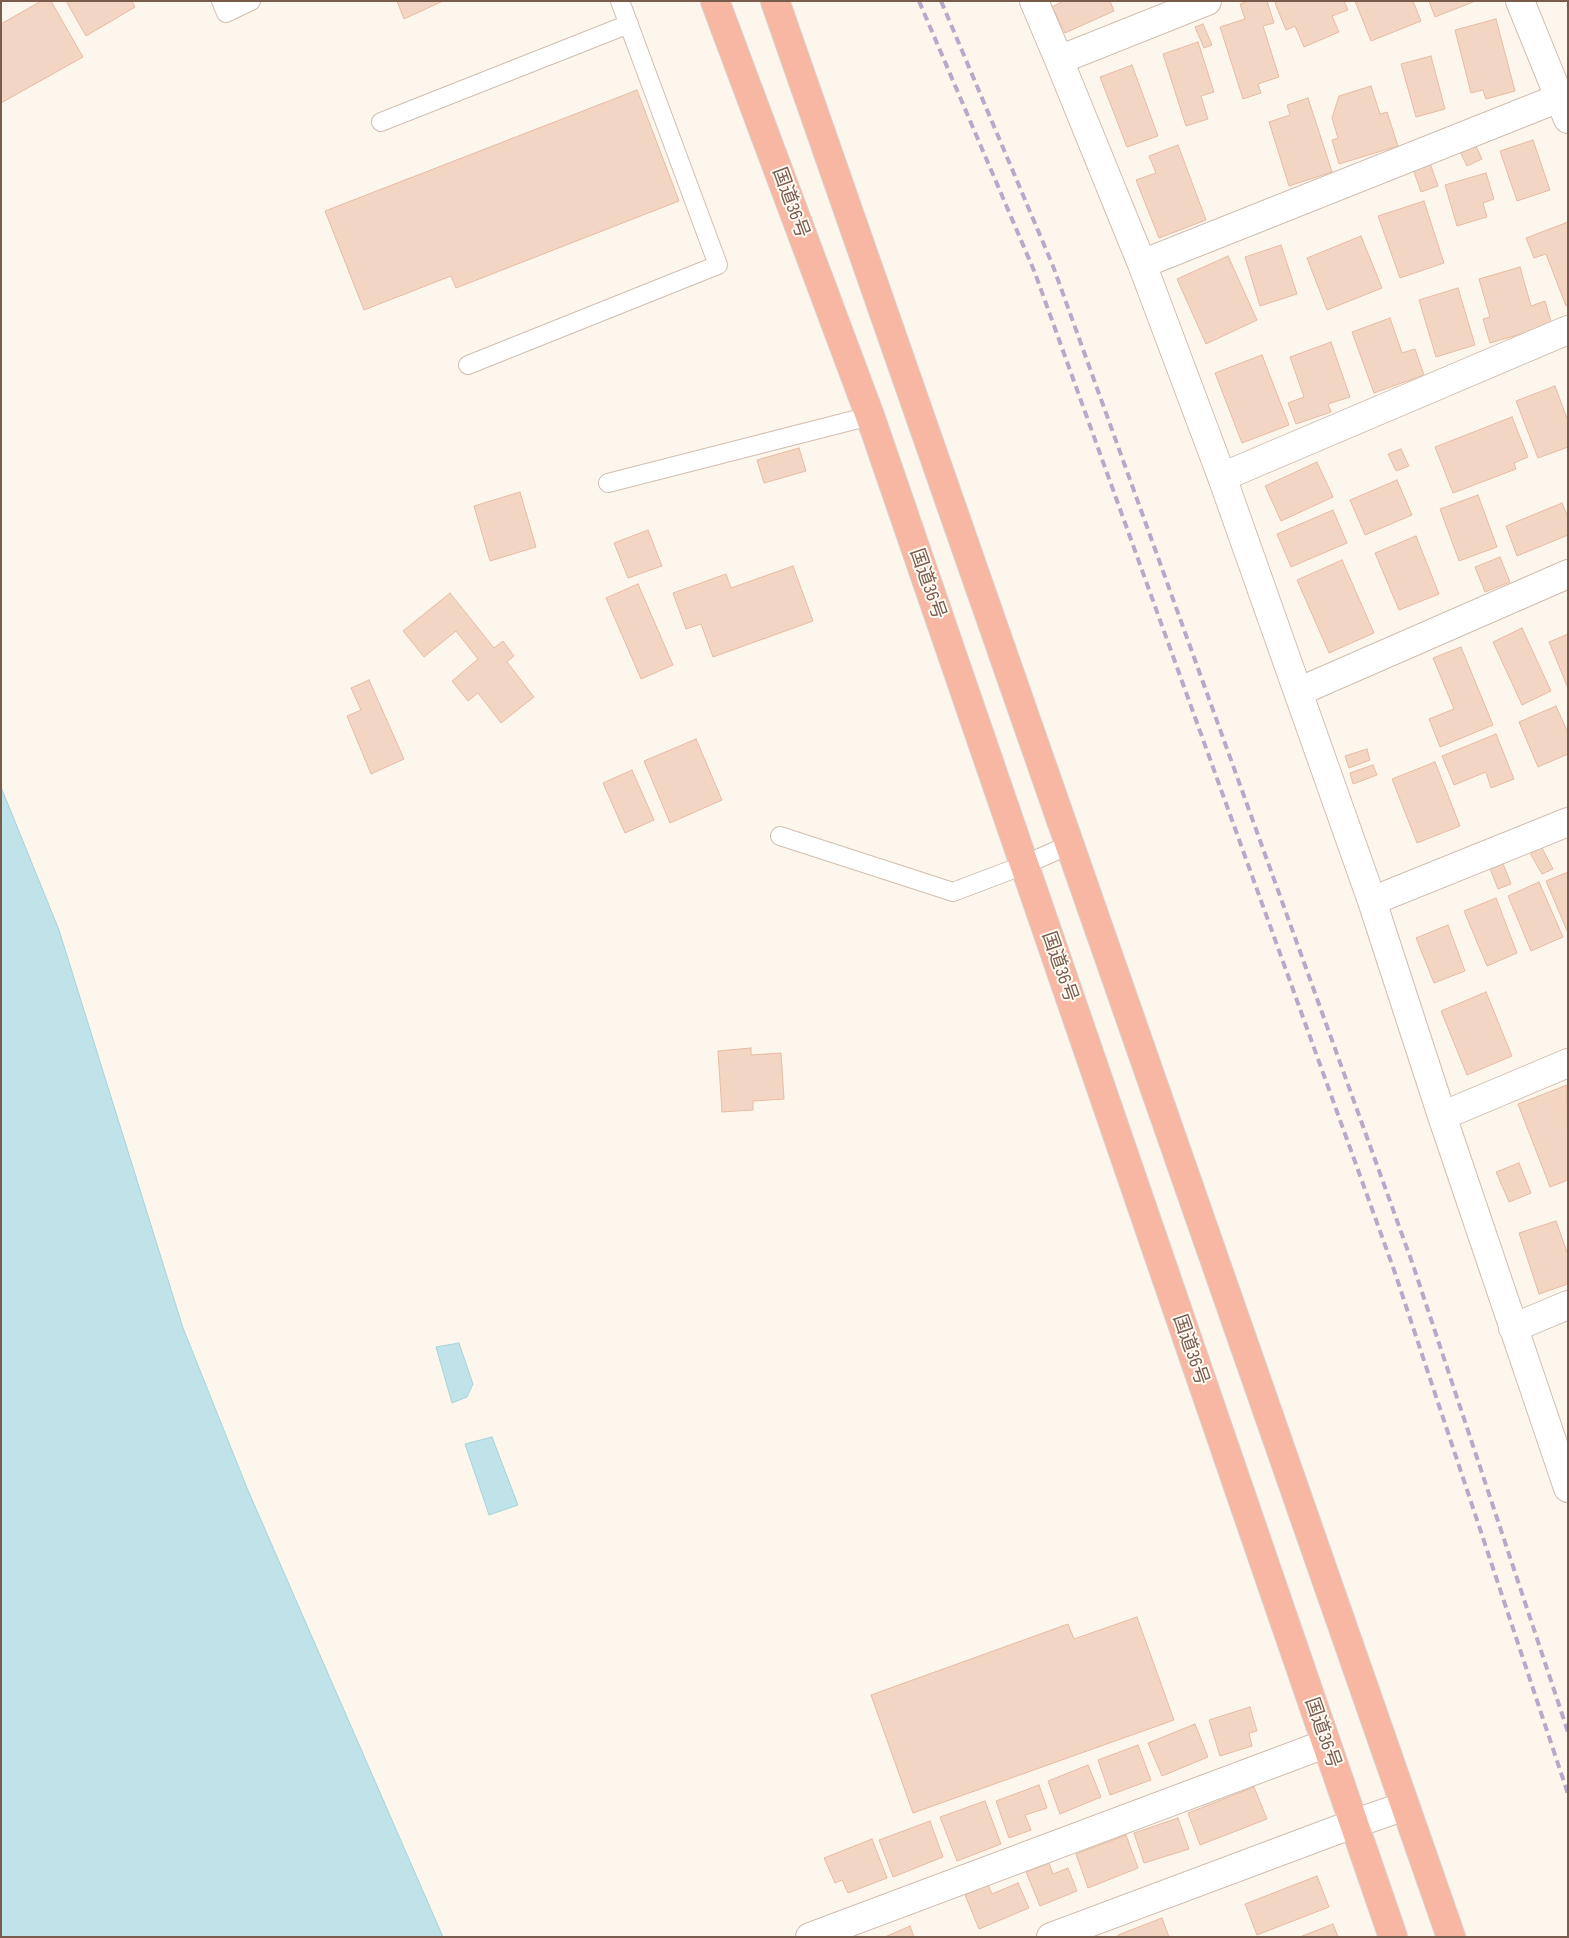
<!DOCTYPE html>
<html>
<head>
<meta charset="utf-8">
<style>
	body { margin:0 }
	#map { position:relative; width:1569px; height:1938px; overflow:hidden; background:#fdf6ec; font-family:"Sofia Sans Condensed",sans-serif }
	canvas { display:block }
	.frame { position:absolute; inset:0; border:2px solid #7a5c4d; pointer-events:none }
</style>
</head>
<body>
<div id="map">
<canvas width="1569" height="1938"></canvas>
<div class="frame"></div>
</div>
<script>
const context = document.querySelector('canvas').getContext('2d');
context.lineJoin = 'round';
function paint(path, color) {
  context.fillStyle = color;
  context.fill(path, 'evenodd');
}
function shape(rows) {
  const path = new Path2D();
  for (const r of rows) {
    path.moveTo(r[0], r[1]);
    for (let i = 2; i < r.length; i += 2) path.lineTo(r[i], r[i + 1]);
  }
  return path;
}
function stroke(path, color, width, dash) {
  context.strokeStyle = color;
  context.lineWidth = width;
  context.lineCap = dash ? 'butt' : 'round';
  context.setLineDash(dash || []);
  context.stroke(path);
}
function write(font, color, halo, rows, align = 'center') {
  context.font = font + ' "Sofia Sans Condensed","Noto Sans JP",sans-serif';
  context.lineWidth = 4;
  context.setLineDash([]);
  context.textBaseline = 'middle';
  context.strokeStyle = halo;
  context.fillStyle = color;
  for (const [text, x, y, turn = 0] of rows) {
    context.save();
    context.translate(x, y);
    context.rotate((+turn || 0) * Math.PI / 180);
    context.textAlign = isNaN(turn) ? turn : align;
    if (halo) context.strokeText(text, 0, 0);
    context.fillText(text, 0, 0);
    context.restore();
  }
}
const water = shape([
	[1,787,59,930,183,1328,247,1488,443,1937,1,1937,1,787],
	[459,1343,473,1384,467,1397,452,1403,436,1347,459,1343],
	[492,1437,518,1505,489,1515,465,1444,492,1437]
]);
const building = shape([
	[41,1,51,1,83,57,1,103,1,24,41,1],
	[66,1,132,1,135,7,86,36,66,1],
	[397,1,443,1,404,19,397,1],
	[1064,1,1110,1,1114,11,1065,33,1052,7,1064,1],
	[1248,1,1267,1,1274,23,1263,26,1279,77,1258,84,1261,93,1243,99,1220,27,1245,19,1240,4,1248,1],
	[1279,1,1344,1,1348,10,1332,16,1339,32,1304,47,1295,26,1286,30,1275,3,1279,1],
	[1355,1,1413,1,1421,21,1371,41,1355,1],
	[1429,1,1472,1,1473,2,1435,17,1429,1],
	[1496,19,1515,91,1486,99,1483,90,1471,93,1455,30,1496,19],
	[1203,24,1212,45,1204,48,1195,27,1203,24],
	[1198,42,1214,92,1201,96,1208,119,1186,126,1163,54,1198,42],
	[1431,56,1445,109,1416,117,1401,64,1431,56],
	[1132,65,1158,136,1127,147,1100,77,1132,65],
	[1371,86,1380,114,1387,112,1398,146,1339,164,1332,140,1338,138,1332,118,1339,96,1371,86],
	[637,90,679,201,456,288,451,276,364,310,325,211,637,90],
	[1308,98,1332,172,1289,186,1269,122,1290,115,1287,105,1308,98],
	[1533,140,1550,190,1517,201,1500,151,1533,140],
	[1475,144,1482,159,1467,166,1460,152,1475,144],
	[1178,145,1206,220,1159,238,1136,180,1156,173,1149,156,1178,145],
	[1430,163,1438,186,1421,192,1413,169,1430,163],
	[1486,173,1494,199,1483,203,1487,217,1457,226,1445,185,1486,173],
	[1424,201,1444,263,1400,278,1378,216,1424,201],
	[1568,222,1568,305,1566,306,1546,254,1534,258,1526,238,1568,222],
	[1361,236,1382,288,1327,310,1307,258,1361,236],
	[1281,245,1297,294,1260,306,1245,257,1281,245],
	[1228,256,1257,320,1206,344,1177,279,1228,256],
	[1520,267,1531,306,1545,301,1552,325,1490,343,1483,319,1490,317,1479,279,1520,267],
	[1458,288,1475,345,1436,357,1419,300,1458,288],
	[1390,318,1402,353,1415,349,1424,375,1374,393,1352,332,1390,318],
	[1331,342,1350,397,1328,404,1331,412,1296,424,1288,403,1304,397,1290,357,1331,342],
	[1262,355,1289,425,1242,443,1215,373,1262,355],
	[1555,386,1568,421,1568,447,1538,458,1516,401,1555,386],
	[1512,417,1528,457,1514,463,1516,469,1453,493,1435,447,1512,417],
	[799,448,806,471,764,483,757,460,799,448],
	[1401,449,1409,466,1396,471,1388,454,1401,449],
	[1317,462,1333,497,1281,521,1265,486,1317,462],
	[1397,480,1412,515,1365,535,1350,500,1397,480],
	[520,492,536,547,490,561,474,506,520,492],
	[1478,495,1497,547,1459,561,1440,509,1478,495],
	[1562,503,1568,517,1568,535,1517,556,1506,526,1562,503],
	[1333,510,1347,543,1291,567,1277,534,1333,510],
	[648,530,662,566,628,578,614,543,648,530],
	[1416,536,1439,594,1399,610,1375,553,1416,536],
	[1500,557,1510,582,1485,592,1475,567,1500,557],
	[1342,560,1374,633,1329,653,1297,580,1342,560],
	[793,566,813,621,713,657,701,624,686,629,673,593,726,574,731,588,793,566],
	[638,584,673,665,641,679,606,598,638,584],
	[450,593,494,648,503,641,514,656,507,662,534,697,501,723,478,693,468,701,452,681,478,659,456,631,424,657,403,631,450,593],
	[1522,628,1551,691,1522,705,1493,642,1522,628],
	[1568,634,1568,688,1549,642,1568,634],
	[1461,647,1493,725,1440,747,1429,719,1454,709,1433,658,1461,647],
	[369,680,404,759,371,774,347,716,361,710,351,688,369,680],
	[1556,706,1568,733,1568,754,1538,767,1519,722,1556,706],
	[1496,734,1514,779,1491,788,1486,772,1454,785,1442,756,1496,734],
	[696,739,722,800,670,823,644,761,696,739],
	[1367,749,1370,760,1349,768,1345,756,1367,749],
	[1435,762,1460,826,1417,843,1392,779,1435,762],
	[1373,765,1377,775,1353,784,1350,773,1373,765],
	[632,770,654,820,625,833,603,783,632,770],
	[1542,848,1553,869,1542,874,1530,853,1542,848],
	[1502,861,1511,884,1498,889,1489,866,1502,861],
	[1568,872,1568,933,1546,881,1568,872],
	[1539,882,1563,937,1531,951,1508,896,1539,882],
	[1496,898,1517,953,1487,966,1464,911,1496,898],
	[1448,925,1465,971,1434,983,1416,938,1448,925],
	[1486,992,1512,1056,1467,1075,1441,1011,1486,992],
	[751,1048,751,1055,781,1053,784,1099,753,1101,753,1110,722,1112,718,1051,751,1048],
	[1567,1085,1568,1180,1550,1187,1518,1104,1567,1085],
	[1519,1163,1531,1193,1509,1202,1496,1172,1519,1163],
	[1556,1221,1568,1255,1568,1284,1539,1294,1519,1233,1556,1221],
	[1137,1617,1174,1720,913,1813,871,1695,1068,1624,1074,1639,1137,1617],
	[1250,1707,1257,1731,1249,1733,1252,1746,1220,1756,1209,1720,1250,1707],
	[1195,1724,1208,1757,1162,1776,1148,1743,1195,1724],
	[1138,1745,1151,1780,1110,1795,1098,1760,1138,1745],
	[1088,1765,1101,1797,1060,1814,1048,1781,1088,1765],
	[1039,1785,1047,1808,1025,1815,1031,1830,1009,1838,996,1801,1039,1785],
	[1254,1787,1267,1819,1200,1845,1188,1813,1254,1787],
	[985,1801,1001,1844,957,1861,940,1817,985,1801],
	[1178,1818,1189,1849,1144,1863,1134,1833,1178,1818],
	[930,1821,943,1857,893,1877,879,1840,930,1821],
	[1126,1835,1138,1868,1088,1888,1076,1854,1126,1835],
	[872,1839,887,1878,848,1893,842,1880,835,1883,824,1858,872,1839],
	[1049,1863,1053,1874,1068,1868,1077,1891,1040,1906,1026,1872,1049,1863],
	[1317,1876,1329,1907,1257,1935,1245,1904,1317,1876],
	[1018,1883,1029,1908,979,1929,965,1895,988,1885,992,1894,1018,1883],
	[1162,1918,1169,1937,1118,1937,1118,1935,1162,1918],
	[1333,1924,1338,1937,1300,1937,1333,1924],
	[910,1926,914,1937,885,1937,910,1926]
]);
const path = shape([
	[1563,1,1568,5]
]);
const lane = shape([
	[221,1,226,13,251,1],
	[381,122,629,24],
	[468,365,718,265,620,1],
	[608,483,870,416],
	[780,836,953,892,1024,865,1069,845]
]);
const street = shape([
	[1034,1,1059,60,1142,264,1222,477,1372,901,1442,1116,1568,1488],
	[1520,1,1568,119],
	[1059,60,1207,1],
	[1142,264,1559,98],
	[1222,477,1568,330],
	[1298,692,1568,574],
	[1372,901,1568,822],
	[1442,1116,1568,1063],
	[1513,1328,1568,1305],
	[810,1937,1325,1744],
	[1051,1937,1353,1824,1405,1806]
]);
const highway = shape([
	[715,1,870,416,1393,1937],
	[775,1,1451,1937]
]);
const rail = shape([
	[919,1,1035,273,1394,1270,1568,1794],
	[941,1,1053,266,1413,1265,1568,1732]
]);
const streetNames = [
	["国道36号",790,203,70],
	["国道36号",927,584,71],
	["国道36号",1059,967,71],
	["国道36号",1190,1350,71],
	["国道36号",1322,1733,71]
];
paint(water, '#bfe3e8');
stroke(water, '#a5d3da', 1);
paint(building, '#f3d5c3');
stroke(building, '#e6bba3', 1);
stroke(lane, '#d1beb0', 20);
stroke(street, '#d1beb0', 30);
stroke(highway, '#dad1cd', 30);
stroke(path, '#d9b8a5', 3, [1, 4]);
stroke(lane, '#fff', 18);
stroke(street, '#fff', 28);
stroke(highway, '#f7b7a3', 28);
stroke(rail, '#b9a8c9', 4, [8, 5]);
write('19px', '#7a5c4d', '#fffaf3', streetNames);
</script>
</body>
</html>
